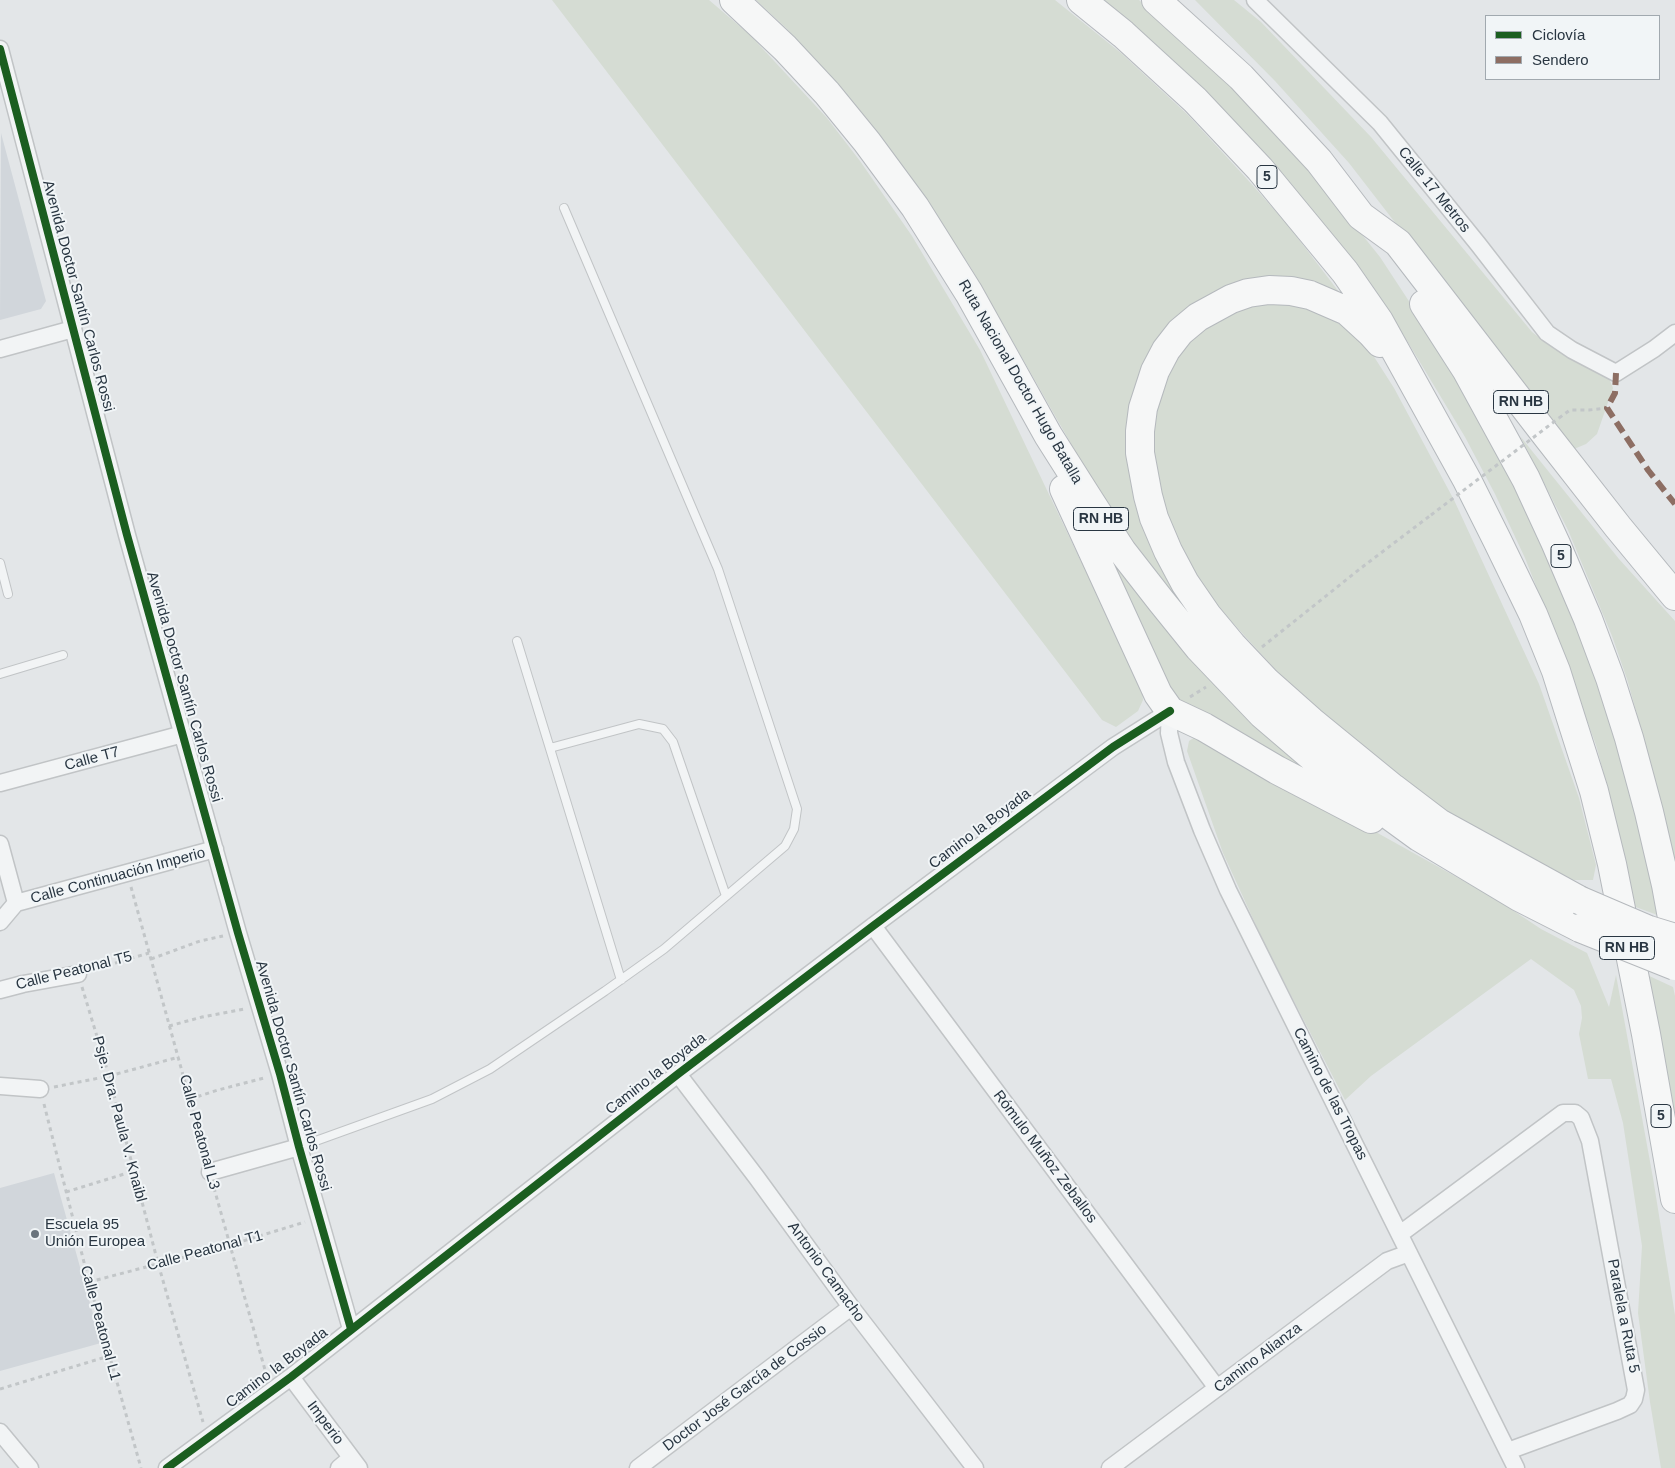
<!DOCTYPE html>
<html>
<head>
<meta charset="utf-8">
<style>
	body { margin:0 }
	#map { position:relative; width:1675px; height:1468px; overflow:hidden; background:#e3e6e8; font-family:Helvetica,sans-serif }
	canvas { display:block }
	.legend { position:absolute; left:1485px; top:15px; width:175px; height:65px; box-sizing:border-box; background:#f1f5f7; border:1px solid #a1a9af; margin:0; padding:6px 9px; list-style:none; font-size:15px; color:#293642 }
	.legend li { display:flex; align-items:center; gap:10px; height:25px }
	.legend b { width:25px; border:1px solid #a1a9af }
</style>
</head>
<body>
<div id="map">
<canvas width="1675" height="1468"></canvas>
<ul class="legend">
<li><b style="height:6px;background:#1b5e20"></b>Ciclovía</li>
<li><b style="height:6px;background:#8d6e63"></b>Sendero</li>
</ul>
</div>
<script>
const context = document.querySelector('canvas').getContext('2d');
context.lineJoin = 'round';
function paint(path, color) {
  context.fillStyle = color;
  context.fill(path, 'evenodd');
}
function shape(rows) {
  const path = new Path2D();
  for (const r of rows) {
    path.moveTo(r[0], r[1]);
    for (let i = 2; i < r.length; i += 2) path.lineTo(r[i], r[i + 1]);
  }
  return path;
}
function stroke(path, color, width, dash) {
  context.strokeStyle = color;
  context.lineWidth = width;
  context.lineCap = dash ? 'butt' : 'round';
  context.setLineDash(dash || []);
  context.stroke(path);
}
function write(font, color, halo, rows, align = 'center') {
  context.font = font + ' Helvetica,sans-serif';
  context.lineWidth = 4;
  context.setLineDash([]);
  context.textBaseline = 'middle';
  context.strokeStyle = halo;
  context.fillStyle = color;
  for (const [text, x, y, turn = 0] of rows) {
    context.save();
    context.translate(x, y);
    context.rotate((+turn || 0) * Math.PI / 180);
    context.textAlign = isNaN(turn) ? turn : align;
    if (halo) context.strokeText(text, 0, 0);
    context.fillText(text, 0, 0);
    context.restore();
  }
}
const built = shape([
	[1,133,46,301,41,309,0,320],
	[54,1173,101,1343,0,1371,0,1188]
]);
const green = shape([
	[552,0,709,0,750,35,827,118,860,161,912,236,980,350,1142,689,1143,700,1138,711,1116,727,1102,720],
	[756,0,1055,0,1121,53,1188,115,1247,179,1287,224,1339,292,1337,293,1289,282,1157,343,1138,379,1132,401,1128,454,1222,645,1588,920,1329,756,1222,656,1147,562,1095,486,971,268,910,176,849,97,786,28],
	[1102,0,1139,0,1232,85,1306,165,1380,257,1439,347,1516,483,1578,624,1618,740,1660,916,1633,906,1610,797,1596,745,1555,634,1525,558,1495,494,1465,437,1418,359,1390,313,1287,180,1241,128,1174,63],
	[1195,0,1234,0,1261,22,1371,137,1532,332,1549,345,1609,378,1613,388,1597,434,1586,444,1574,449,1563,446,1414,247,1349,163,1275,81],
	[1249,303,1303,304,1340,321,1371,352,1394,388,1454,500,1539,684,1579,798,1596,865,1593,880,1574,880,1486,837,1436,805,1376,761,1283,678,1212,600,1184,562,1171,532,1150,453,1158,392,1188,338],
	[1520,436,1619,559,1675,621,1675,868,1656,782,1627,679,1612,636,1568,530],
	[1102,549,1320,779,1172,698],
	[1195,737,1322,802,1496,899,1541,929,1587,953,1609,1007,1616,975,1653,1178,1675,1315,1675,1468,1661,1468,1650,1402,1638,1313,1642,1246,1623,1123,1611,1079,1588,1079,1579,1034,1582,1018,1581,1006,1574,990,1531,959,1371,1076,1345,1100,1265,945,1223,853,1187,751,1189,741],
	[1645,974,1673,987,1675,996,1675,1137]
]);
const path = shape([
	[1559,418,1570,410,1589,410,1607,408],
	[1262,647,1361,568,1431,515],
	[1190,697,1206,687],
	[131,887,206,1158],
	[151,959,200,941,223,936],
	[92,970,149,953],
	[82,987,109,1076,158,1263,203,1422],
	[169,1026,202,1017,244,1009],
	[54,1087,109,1076,179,1057],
	[190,1099,218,1090,264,1078],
	[44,1104,89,1282,141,1468],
	[214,1188,267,1377],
	[66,1192,134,1171],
	[89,1282,230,1245,305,1222],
	[0,1389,109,1356]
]);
const lane = shape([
	[0,563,8,594],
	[517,641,621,980],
	[0,674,63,655],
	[550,748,639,724,663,729,673,742,726,896],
	[299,1147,432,1099,490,1069,605,991,664,949,785,846,794,829,797,809,718,569,564,208]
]);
const street = shape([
	[1255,0,1380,123,1478,244,1547,333,1572,350,1616,373,1654,349,1675,333],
	[0,49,127,535,238,933,280,1074,299,1147,351,1329],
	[0,349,73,329],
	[1170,711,1169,733,1176,762,1202,830,1228,890,1516,1468],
	[0,783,183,734],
	[0,844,16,903],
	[0,922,16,903,215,849],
	[873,926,1217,1388],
	[0,990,23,984,78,974],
	[678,1074,757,1178,851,1307,975,1468],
	[0,1086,40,1089],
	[210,1172,299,1147],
	[1400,1234,1563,1113,1575,1113,1581,1118,1590,1141,1636,1390,1634,1399,1630,1405,1617,1411,1508,1451],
	[291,1377,359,1468],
	[0,1432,30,1468],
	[167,1468,291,1377,678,1074,873,926,1113,747,1170,711],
	[339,1468,351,1458],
	[638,1468,851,1307],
	[1110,1468,1387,1261,1409,1253]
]);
const highway = shape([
	[734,0,785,48,827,93,867,142,915,207,969,293,1048,435,1086,495,1122,551,1161,601,1199,648,1262,714,1331,773,1419,837,1519,897,1580,928],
	[1081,0,1123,34,1195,100,1260,169,1345,272,1379,321,1467,480,1497,540,1533,614,1556,671,1594,791,1612,864,1646,1034,1675,1199],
	[1156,0,1241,77,1319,161,1361,216,1398,243,1546,435,1618,527,1675,596],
	[1424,304,1467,371,1526,479,1556,544,1588,619,1610,678,1629,738,1649,812,1666,885,1675,934],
	[1380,343,1371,333,1347,311,1310,295,1291,291,1269,290,1248,293,1231,299,1198,317,1180,332,1166,350,1155,371,1143,408,1140,431,1140,453,1148,496,1154,518,1168,551,1185,583,1207,615,1232,645,1267,682,1311,721,1393,788,1439,823,1579,900],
	[1064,489,1158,694,1170,711,1204,727,1277,770,1371,819]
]);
const pathBridge = shape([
	[1431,515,1559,418]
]);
const highwayBridge = shape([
	[1579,900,1649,930,1675,938],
	[1580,928,1675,966]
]);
const quiet = shape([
	[1616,373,1615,393,1607,408,1648,470,1675,504]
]);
const cycleway = shape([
	[0,49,127,535,238,933,280,1074,299,1147,351,1329],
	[167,1468,291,1377,678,1074,873,926,1113,747,1170,711]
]);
const markers = [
	[35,1234,5,"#6a747c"]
];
const shields = [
	[1267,177,20],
	[1521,402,55],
	[1101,519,55],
	[1561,556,20],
	[1627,948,55],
	[1661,1116,20]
];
const shieldNames = [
	["5",1267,177],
	["RN HB",1521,402],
	["RN HB",1101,519],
	["5",1561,556],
	["RN HB",1627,948],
	["5",1661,1116]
];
const streetNames = [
	["Calle 17 Metros",1434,190,51],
	["Avenida Doctor Santín Carlos Rossi",78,296,75],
	["Ruta Nacional Doctor Hugo Batalla",1020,382,60],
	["Avenida Doctor Santín Carlos Rossi",184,687,74],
	["Calle T7",92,759,-15],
	["Camino la Boyada",980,829,-37],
	["Calle Continuación Imperio",118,876,-15],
	["Calle Peatonal T5",74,971,-14],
	["Camino la Boyada",656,1074,-38],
	["Avenida Doctor Santín Carlos Rossi",293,1076,74],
	["Camino de las Tropas",1330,1094,63],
	["Psje. Dra. Paula V. Knaibl",119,1119,75],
	["Calle Peatonal L3",199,1132,75],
	["Rómulo Muñoz Zeballos",1045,1157,53],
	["Calle Peatonal T1",205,1251,-15],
	["Antonio Camacho",826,1272,54],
	["Paralela a Ruta 5",1623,1316,79],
	["Calle Peatonal L1",100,1323,75],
	["Camino Alianza",1258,1358,-37],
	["Camino la Boyada",277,1368,-37],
	["Doctor José García de Cossio",745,1388,-37],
	["Imperio",325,1423,53]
];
const poiNames = [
	["Escuela 95",45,1225],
	["Unión Europea",45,1242]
];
paint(built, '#d1d6db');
paint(green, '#d5dcd3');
stroke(lane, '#c1c4c6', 10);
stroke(street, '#c1c4c6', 19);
stroke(highway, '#b5b9bd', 30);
stroke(path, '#c2c6c8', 3, [4, 4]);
stroke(lane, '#f2f4f5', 8);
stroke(street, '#f2f4f5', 16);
stroke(highway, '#f6f7f7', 28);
stroke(highwayBridge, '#b5b9bd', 30, []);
stroke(pathBridge, '#c2c6c8', 3, [4, 4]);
stroke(highwayBridge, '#f6f7f7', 28);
stroke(quiet, '#8d6e63', 6, [12, 6]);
stroke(cycleway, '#1b5e20', 8);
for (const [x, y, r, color] of markers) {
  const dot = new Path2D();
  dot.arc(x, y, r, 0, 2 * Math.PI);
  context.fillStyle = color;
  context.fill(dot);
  stroke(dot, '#f1f5f7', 2);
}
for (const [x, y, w] of shields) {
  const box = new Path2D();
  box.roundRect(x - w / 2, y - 11.5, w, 23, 4);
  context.fillStyle = '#f1f5f7';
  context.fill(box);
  stroke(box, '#293642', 1);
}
write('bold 14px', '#293642', null, shieldNames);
write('15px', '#293642', '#f1f5f7', streetNames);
write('15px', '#293642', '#f1f5f7', poiNames, 'left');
</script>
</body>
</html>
